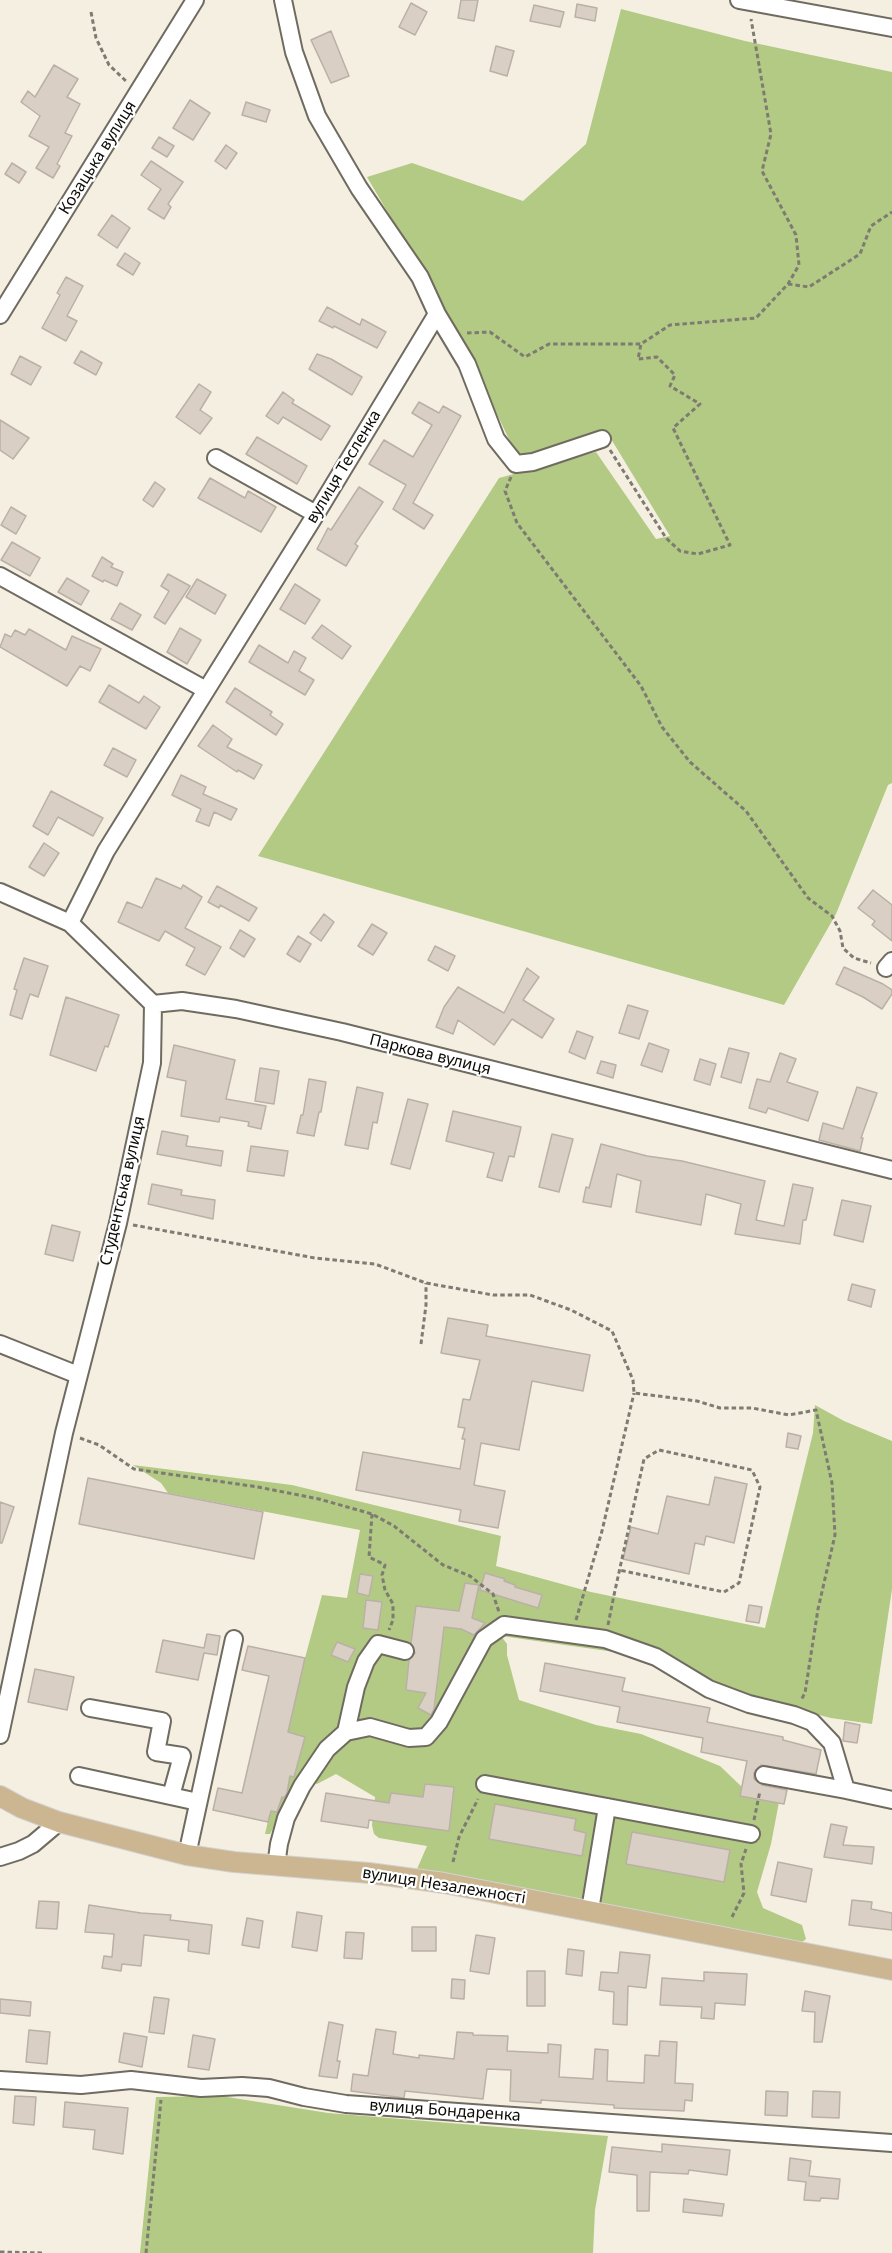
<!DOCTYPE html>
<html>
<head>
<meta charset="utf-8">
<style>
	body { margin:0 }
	canvas { display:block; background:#f5efe2 }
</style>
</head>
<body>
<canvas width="892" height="2253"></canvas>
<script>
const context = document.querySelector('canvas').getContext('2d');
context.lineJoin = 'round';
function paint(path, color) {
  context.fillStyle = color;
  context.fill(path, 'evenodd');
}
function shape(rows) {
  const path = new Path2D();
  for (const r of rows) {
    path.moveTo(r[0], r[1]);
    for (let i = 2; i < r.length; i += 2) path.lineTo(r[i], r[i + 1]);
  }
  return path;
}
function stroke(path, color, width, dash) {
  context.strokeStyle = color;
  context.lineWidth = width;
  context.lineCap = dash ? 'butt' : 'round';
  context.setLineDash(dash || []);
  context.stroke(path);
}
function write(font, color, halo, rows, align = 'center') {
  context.font = font + ' "Noto Sans",sans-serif';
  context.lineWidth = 4.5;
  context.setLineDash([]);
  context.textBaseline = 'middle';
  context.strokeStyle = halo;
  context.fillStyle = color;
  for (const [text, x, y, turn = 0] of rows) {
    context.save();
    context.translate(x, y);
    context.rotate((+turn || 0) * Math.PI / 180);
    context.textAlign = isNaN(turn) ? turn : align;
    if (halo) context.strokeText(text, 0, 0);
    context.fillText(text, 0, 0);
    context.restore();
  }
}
const green = shape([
	[621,9,745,41,892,72,892,783,888,785,836,914,784,1005,258,856,499,478,596,452,656,539,670,536,608,434,544,452,516,454,495,410,476,363,367,177,412,163,523,201,586,144],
	[815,1405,844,1421,892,1441,892,1589,872,1724,831,1718,759,1700,636,1655,501,1636,507,1644,507,1655,519,1700,596,1725,641,1734,720,1766,743,1788,779,1802,771,1844,757,1892,763,1908,802,1925,806,1939,801,1943,417,1869,427,1846,379,1838,374,1834,372,1825,375,1797,336,1774,317,1784,312,1782,303,1768,275,1825,270,1834,265,1834,305,1658,322,1595,347,1598,360,1530,168,1493,161,1483,133,1465,292,1485,501,1536,496,1566,591,1592,765,1628,813,1433],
	[221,2096,328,2113,608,2136,595,2210,593,2253,140,2253,156,2097]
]);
const building = shape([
	[461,0,478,0,474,21,458,18,461,0],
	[411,3,427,12,415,35,399,27,411,3],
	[577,4,597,8,595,21,575,17,577,4],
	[534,5,564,12,560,27,530,21,534,5],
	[331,31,349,76,331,83,311,40,331,31],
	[496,46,514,51,507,76,490,71,496,46],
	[54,65,78,79,67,97,80,104,65,133,72,136,57,164,60,166,53,178,36,168,49,147,29,136,40,116,21,102,28,91,35,97,54,65],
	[190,100,210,113,193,140,173,128,190,100],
	[246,102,270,110,266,122,242,115,246,102],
	[159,137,174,146,167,157,152,148,159,137],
	[226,145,237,153,226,169,215,161,226,145],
	[151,161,183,182,168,204,171,207,164,219,148,209,161,189,141,175,151,161],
	[12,163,26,172,19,183,5,174,12,163],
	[112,215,130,228,117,248,98,235,112,215],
	[125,253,140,263,133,275,117,265,125,253],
	[66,277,83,286,67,316,77,321,66,341,42,328,60,295,57,293,66,277],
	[327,307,360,325,362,319,386,332,377,348,334,326,333,328,319,321,327,307],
	[81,351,102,363,96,375,74,363,81,351],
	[317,354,331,359,362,377,352,395,309,369,317,354],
	[20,356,41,367,31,385,11,374,20,356],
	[199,384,211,392,200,410,212,418,200,434,176,417,199,384],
	[283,392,294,400,292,403,330,426,321,440,283,417,278,424,266,416,283,392],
	[419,402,439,413,443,406,461,416,413,503,433,515,424,529,393,509,406,485,369,464,384,440,413,457,432,425,412,413,419,402],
	[0,420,29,438,13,459,0,450,0,420],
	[257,437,307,466,297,484,246,454,257,437],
	[210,478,245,498,248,491,276,507,261,532,198,498,210,478],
	[155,482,165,489,153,507,143,500,155,482],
	[359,487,383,502,355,544,358,546,346,566,317,549,328,528,331,530,359,487],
	[11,507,26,516,16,534,1,525,11,507],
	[12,542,40,558,30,576,1,560,12,542],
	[102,557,113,564,111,567,123,572,117,586,104,580,103,582,92,576,102,557],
	[168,574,190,586,165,624,154,617,169,591,161,586,168,574],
	[67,578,89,591,81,605,58,592,67,578],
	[197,579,226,595,215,614,186,597,197,579],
	[295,584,320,600,305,624,280,609,295,584],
	[120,603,141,615,132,630,111,619,120,603],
	[322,625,351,646,342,659,312,638,322,625],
	[180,628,201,640,187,664,167,652,180,628],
	[29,629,66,650,72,636,101,649,90,671,80,666,67,686,0,647,5,634,11,637,15,630,25,635,29,629],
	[259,645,288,663,294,651,306,658,299,671,314,680,305,695,249,662,259,645],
	[109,685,139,703,144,696,160,707,146,729,99,702,109,685],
	[235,688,272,712,270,715,283,724,276,735,226,702,235,688],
	[213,725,232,739,227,747,262,765,254,779,238,770,237,772,198,746,213,725],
	[113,748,136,760,127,777,104,765,113,748],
	[181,775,206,787,203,794,237,809,231,820,214,812,209,826,196,821,201,809,172,795,181,775],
	[51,791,103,818,93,836,58,817,48,835,33,826,51,791],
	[44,843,59,853,44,876,29,867,44,843],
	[156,878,181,889,183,885,202,897,185,928,221,947,205,975,186,965,195,948,165,931,159,941,118,922,127,902,142,908,156,878],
	[217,886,257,908,249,921,220,905,219,908,208,902,217,886],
	[873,890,892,905,892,941,872,925,875,921,858,908,873,890],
	[324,914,334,922,321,941,310,933,324,914],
	[372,924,387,933,373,955,358,946,372,924],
	[240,930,255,939,244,957,230,948,240,930],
	[298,936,311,944,300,962,287,954,298,936],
	[435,946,455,956,448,971,428,960,435,946],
	[24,958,48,966,38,997,30,994,22,1019,10,1015,17,990,14,989,24,958],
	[844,967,883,984,892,990,892,994,882,1009,863,997,836,984,844,967],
	[527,968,539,977,523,1000,554,1019,542,1038,512,1019,494,1045,458,1020,453,1034,436,1027,444,1007,458,987,504,1013,527,968],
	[66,997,119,1015,108,1047,105,1046,96,1071,50,1055,66,997],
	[628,1005,648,1011,639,1039,619,1033,628,1005],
	[577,1031,593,1037,585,1059,569,1052,577,1031],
	[649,1043,669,1050,662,1072,641,1065,649,1043],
	[174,1045,235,1060,226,1099,266,1106,261,1129,248,1126,249,1122,220,1117,219,1122,181,1116,186,1081,167,1077,174,1045],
	[729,1048,749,1053,741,1083,721,1077,729,1048],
	[780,1053,796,1059,787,1082,818,1092,808,1121,768,1108,766,1113,749,1108,757,1079,770,1082,780,1053],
	[700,1059,716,1064,710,1085,694,1080,700,1059],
	[601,1061,616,1065,613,1078,597,1073,601,1061],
	[260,1068,279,1071,274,1104,255,1101,260,1068],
	[309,1079,326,1082,321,1112,319,1112,314,1136,297,1133,301,1115,303,1115,309,1079],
	[357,1087,383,1093,377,1123,373,1122,368,1149,345,1145,357,1087],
	[857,1087,877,1093,861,1138,863,1138,860,1151,819,1140,823,1123,843,1129,857,1087],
	[408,1099,428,1104,410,1169,391,1164,408,1099],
	[453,1111,521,1127,514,1157,509,1156,502,1181,487,1177,494,1153,446,1141,453,1111],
	[162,1131,188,1136,186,1146,223,1151,221,1166,157,1154,162,1131],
	[552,1134,573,1139,559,1192,539,1187,552,1134],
	[601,1144,647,1156,682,1161,765,1181,756,1220,784,1226,793,1184,813,1188,806,1220,803,1220,800,1244,735,1234,741,1204,706,1194,701,1225,636,1212,641,1181,617,1174,611,1207,583,1202,586,1187,589,1188,601,1144],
	[251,1146,288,1151,284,1176,247,1171,251,1146],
	[152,1184,182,1190,181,1195,215,1200,213,1219,148,1204,152,1184],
	[842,1200,871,1206,863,1242,834,1235,842,1200],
	[52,1225,80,1232,73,1261,45,1254,52,1225],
	[852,1284,875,1290,871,1307,848,1300,852,1284],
	[448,1318,488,1325,486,1336,590,1355,583,1391,532,1381,519,1450,481,1443,474,1485,505,1491,498,1528,459,1521,461,1510,356,1490,363,1452,460,1469,465,1439,462,1439,465,1428,458,1427,463,1399,470,1400,480,1360,441,1353,448,1318],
	[788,1433,801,1436,798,1449,786,1447,788,1433],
	[715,1477,747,1484,734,1543,706,1536,704,1545,695,1543,689,1574,623,1559,631,1527,658,1534,667,1496,709,1505,715,1477],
	[88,1478,263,1512,254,1559,79,1524,88,1478],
	[0,1502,14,1507,2,1543,0,1543,0,1502],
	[485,1573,505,1579,504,1581,515,1585,515,1587,542,1595,538,1608,480,1590,485,1573],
	[360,1574,373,1576,369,1596,357,1593,360,1574],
	[465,1583,479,1585,472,1618,485,1623,474,1635,461,1629,444,1627,434,1709,431,1715,418,1708,426,1693,406,1690,409,1660,415,1653,411,1643,416,1606,459,1611,465,1583],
	[366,1600,382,1602,378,1630,363,1628,366,1600],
	[749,1605,762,1607,759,1623,746,1621,749,1605],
	[207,1634,220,1636,217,1655,204,1653,198,1680,156,1672,163,1640,204,1648,207,1634],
	[337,1642,355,1649,348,1662,331,1655,337,1642],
	[248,1646,305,1658,288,1732,305,1737,294,1777,290,1776,287,1793,284,1798,282,1797,277,1812,271,1811,268,1822,213,1810,218,1788,242,1793,269,1676,242,1670,248,1646],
	[545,1663,625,1678,622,1691,710,1708,707,1722,783,1737,783,1740,821,1750,816,1774,761,1765,754,1773,754,1779,762,1785,787,1790,784,1804,740,1796,747,1761,701,1752,703,1738,617,1722,620,1707,540,1691,545,1663],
	[35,1669,74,1677,67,1710,28,1702,35,1669],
	[845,1722,860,1725,857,1743,843,1741,845,1722],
	[425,1784,454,1787,449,1831,369,1820,368,1828,321,1821,326,1793,389,1803,391,1793,423,1797,425,1784],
	[495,1804,576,1819,574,1830,586,1833,582,1856,489,1839,495,1804],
	[831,1824,847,1827,843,1845,874,1847,872,1864,824,1857,831,1824],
	[632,1832,730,1850,724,1882,626,1864,632,1832],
	[778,1862,812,1869,806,1902,771,1895,778,1862],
	[852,1900,872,1902,871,1909,892,1913,892,1930,849,1925,852,1900],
	[39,1901,59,1902,57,1929,36,1928,39,1901],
	[89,1905,141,1913,171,1915,170,1920,212,1925,209,1954,188,1951,189,1940,144,1935,141,1966,122,1964,121,1971,102,1968,104,1956,112,1957,114,1934,85,1932,89,1905],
	[297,1912,322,1916,317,1951,292,1947,297,1912],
	[247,1918,263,1921,259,1948,242,1945,247,1918],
	[412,1927,436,1927,436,1951,412,1951,412,1927],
	[346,1932,364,1933,362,1959,344,1958,346,1932],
	[476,1935,495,1938,489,1974,470,1971,476,1935],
	[568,1949,584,1951,582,1976,566,1974,568,1949],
	[620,1952,650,1955,646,1988,628,1986,627,2025,613,2024,614,1992,599,1990,601,1972,618,1973,620,1952],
	[527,1971,545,1971,545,2006,527,2006,527,1971],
	[704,1972,747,1974,745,2005,715,2003,714,2019,701,2018,702,2007,660,2005,662,1978,704,1981,704,1972],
	[452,1979,465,1980,464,1999,451,1998,452,1979],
	[805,1991,830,1996,822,2042,814,2042,815,2012,802,2011,805,1991],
	[154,1997,169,1999,164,2034,149,2032,154,1997],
	[0,1999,31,2002,30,2016,0,2013,0,1999],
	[329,2022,343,2025,337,2061,340,2061,337,2078,319,2076,329,2022],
	[376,2029,396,2032,393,2054,419,2058,419,2055,454,2059,457,2032,473,2033,473,2035,508,2036,507,2051,548,2053,548,2044,561,2045,559,2077,593,2079,595,2049,608,2050,607,2081,644,2083,645,2055,659,2056,660,2041,677,2042,675,2083,693,2084,692,2101,685,2100,684,2111,614,2108,614,2105,541,2100,541,2103,510,2101,511,2070,487,2069,483,2099,405,2091,404,2098,351,2091,353,2074,368,2076,376,2029],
	[29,2030,50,2032,47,2064,26,2062,29,2030],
	[124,2033,147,2037,142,2067,119,2062,124,2033],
	[193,2035,215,2039,209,2070,188,2067,193,2035],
	[766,2091,788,2092,787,2116,765,2115,766,2091],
	[813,2091,840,2092,839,2118,812,2117,813,2091],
	[15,2096,36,2097,34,2125,13,2123,15,2096],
	[65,2102,128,2108,123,2154,93,2149,95,2130,63,2127,65,2102],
	[662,2144,730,2150,727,2175,689,2170,688,2174,650,2172,649,2211,637,2211,637,2175,609,2172,612,2147,662,2152,662,2144],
	[790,2158,811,2161,809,2176,840,2179,838,2199,821,2198,820,2201,804,2200,806,2182,788,2180,790,2158],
	[684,2199,724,2204,722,2216,683,2212,684,2199]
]);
const path = shape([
	[91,12,96,38,109,65,126,81],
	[788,284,809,287,860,254,871,226,892,212],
	[467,333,490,332,525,357,549,344,641,344,670,325,756,318,788,284,799,265,796,235,762,171,771,134,751,19],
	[610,450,666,538,680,551,698,554,730,545,673,428,700,404,670,386,675,375,657,357,638,359,641,344],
	[511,477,505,491,517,523,641,686,662,727,690,762,746,811,808,898,832,916,840,931,843,948,854,958,871,963],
	[133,1225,315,1258,375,1264,426,1283,493,1295,530,1295,571,1310,612,1331,633,1380,634,1393,697,1401,720,1408,752,1408,789,1415,816,1410,832,1483,835,1535,818,1609,805,1693,801,1700],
	[421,1344,426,1305,426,1283],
	[80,1438,99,1445,134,1469,258,1487,319,1499,372,1514,394,1526,443,1565,470,1576,493,1594,499,1612],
	[372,1514,369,1557,385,1565,382,1575,385,1590,393,1604,393,1620,389,1630],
	[576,1620,602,1531,634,1393],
	[608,1625,614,1595,644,1459,659,1450,752,1470,760,1487,739,1583,724,1592,619,1570],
	[754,1820,760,1791],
	[453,1862,459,1837,478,1799],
	[732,1917,744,1893,741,1864,746,1849],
	[0,2252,45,2253],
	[146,2253,161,2100]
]);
const minor = shape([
	[739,0,892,28],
	[437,314,467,364,496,439,516,464,533,462,602,439],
	[0,315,195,0],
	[216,458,316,514],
	[0,576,206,690],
	[0,892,70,923,153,1004],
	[70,923,106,851,316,514,437,314,420,277,359,188,317,116,294,52,283,0],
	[886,968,892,961],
	[153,1004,182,1001,236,1009,342,1032,892,1170],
	[0,1344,78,1375],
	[90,1708,162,1721,156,1752,182,1756,171,1796],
	[346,1732,356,1687,366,1661,378,1644,405,1651],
	[0,1735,64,1433,118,1223,152,1063,153,1004],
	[764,1775,846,1790],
	[79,1776,198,1802],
	[485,1784,751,1834],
	[187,1855,234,1639],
	[0,1857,19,1851,33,1844,59,1822],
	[276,1866,279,1844,286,1818,302,1786,327,1749,346,1732,370,1727,409,1738,426,1737,439,1722,484,1639,504,1625,605,1639,656,1657,709,1689,749,1704,794,1715,812,1722,832,1743,846,1790,892,1800],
	[590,1910,607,1807],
	[0,2080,81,2085,131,2080,201,2088,242,2086,269,2088,304,2097,346,2104,892,2143]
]);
const major = shape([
	[0,1796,22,1808,59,1822,187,1855,234,1862,369,1873,444,1883,892,1970]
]);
const streetNames = [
	["Козацька вулиця",98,158,-58],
	["вулиця Тесленка",344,467,-59],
	["Паркова вулиця",430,1055,14],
	["Студентська вулиця",123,1191,-77],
	["вулиця Незалежності",444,1886,9],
	["вулиця Бондаренка",445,2111,4]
];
paint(green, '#b2ca83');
paint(building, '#dacfc5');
stroke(building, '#bbb0a6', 1.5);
stroke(minor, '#706b60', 20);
stroke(major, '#d3d3d3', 22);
stroke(path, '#7e7b72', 3, [4.5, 3]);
stroke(minor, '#fff', 16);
stroke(major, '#cbb691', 20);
write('16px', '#0d0c08', '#fff', streetNames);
</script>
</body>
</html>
